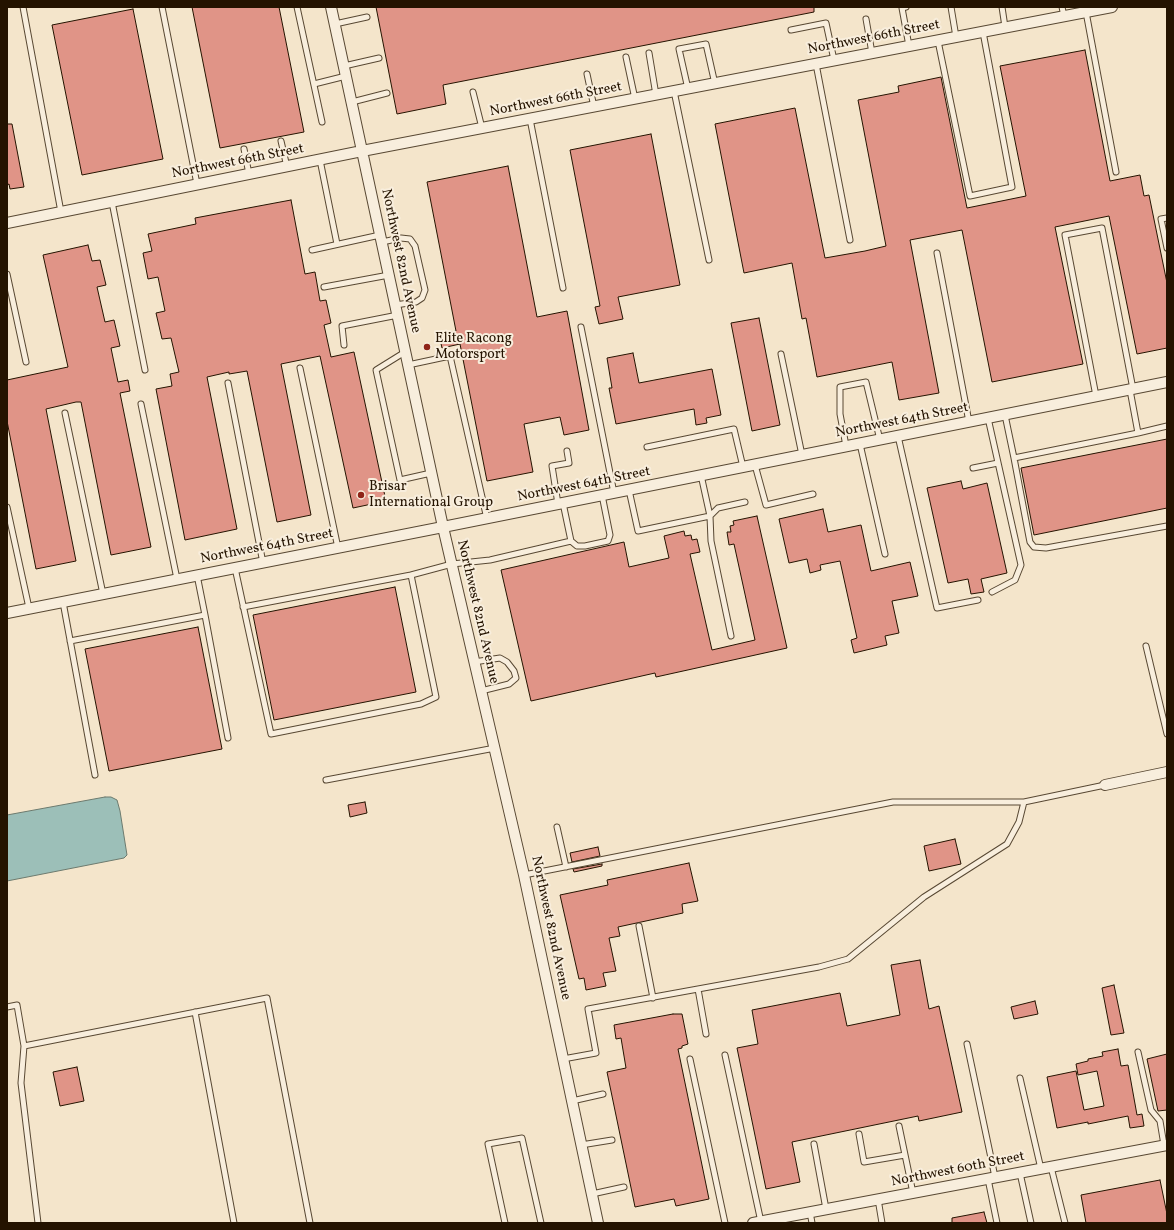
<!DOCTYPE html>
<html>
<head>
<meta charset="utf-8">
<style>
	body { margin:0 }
	#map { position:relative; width:1174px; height:1230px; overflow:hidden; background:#f4e5cb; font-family:Vollkorn,serif }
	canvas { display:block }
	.frame { position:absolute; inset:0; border:8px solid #241300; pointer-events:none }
</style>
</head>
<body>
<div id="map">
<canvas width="1174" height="1230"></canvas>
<div class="frame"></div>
</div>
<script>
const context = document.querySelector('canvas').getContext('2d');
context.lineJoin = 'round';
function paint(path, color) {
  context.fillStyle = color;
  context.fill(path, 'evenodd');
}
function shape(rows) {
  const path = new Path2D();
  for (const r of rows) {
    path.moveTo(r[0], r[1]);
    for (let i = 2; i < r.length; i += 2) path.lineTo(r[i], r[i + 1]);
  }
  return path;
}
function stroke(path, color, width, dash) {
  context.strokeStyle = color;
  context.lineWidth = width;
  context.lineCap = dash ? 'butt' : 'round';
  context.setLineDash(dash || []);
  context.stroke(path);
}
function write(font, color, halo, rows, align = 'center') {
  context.font = font + ' Vollkorn,serif';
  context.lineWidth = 4;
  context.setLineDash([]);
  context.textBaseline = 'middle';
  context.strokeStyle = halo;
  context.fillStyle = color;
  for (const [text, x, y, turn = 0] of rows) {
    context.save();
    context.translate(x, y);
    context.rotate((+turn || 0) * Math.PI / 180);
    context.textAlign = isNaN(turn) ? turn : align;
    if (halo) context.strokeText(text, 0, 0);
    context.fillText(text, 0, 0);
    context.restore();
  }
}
const water = shape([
	[105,797,111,797,117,800,120,811,127,855,124,858,7,881,7,815,105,797]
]);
const building = shape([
	[192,7,279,7,304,132,220,148,192,7],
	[376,7,814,7,814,12,443,85,446,104,397,114,376,7],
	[133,9,163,159,82,175,52,25,133,9],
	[1085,50,1110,181,1140,175,1144,196,1149,195,1167,283,1167,348,1137,354,1109,216,1055,227,1083,364,992,382,962,230,910,240,939,393,899,400,892,362,817,377,806,318,802,319,792,263,744,273,715,124,795,108,825,258,865,251,886,246,858,100,899,92,898,86,941,77,967,208,1026,196,1000,66,1085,50],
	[7,124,12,124,24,187,10,189,9,184,7,185,7,124],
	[651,134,680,285,618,297,623,319,599,324,595,307,600,306,570,150,651,134],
	[508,166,537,317,567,311,589,430,564,435,560,417,524,424,533,472,487,481,460,344,442,348,439,335,456,331,427,182,508,166],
	[291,200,305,274,315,272,320,301,326,300,331,323,324,325,331,357,354,352,386,501,353,508,320,356,281,364,311,515,277,522,247,371,229,374,229,372,207,377,237,529,185,540,156,389,172,386,170,374,179,372,171,338,162,339,156,313,165,311,158,277,148,279,143,253,152,251,148,234,196,224,195,218,291,200],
	[88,245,92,261,100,260,106,285,97,287,105,322,114,320,120,346,111,348,118,382,128,380,130,391,120,393,151,547,111,555,81,402,76,402,46,409,76,561,36,569,7,421,7,380,68,367,43,255,88,245],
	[759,318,780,425,752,431,731,323,759,318],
	[633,353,639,383,712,369,721,415,706,418,707,423,696,425,694,409,616,424,609,388,612,388,607,358,633,353],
	[1167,439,1167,508,1034,535,1021,468,1167,439],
	[961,481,963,489,987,483,1007,573,981,579,984,592,971,594,968,579,948,583,927,488,961,481],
	[823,509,828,532,861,525,871,571,910,562,918,596,892,601,899,633,885,636,887,645,854,653,851,640,857,638,840,561,820,565,821,570,810,573,807,559,789,563,779,519,823,509],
	[757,516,787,648,656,677,655,673,531,701,501,570,624,542,629,567,669,558,664,536,684,531,685,536,691,535,692,540,697,539,700,552,690,554,712,650,755,640,734,544,729,545,727,532,731,532,730,526,734,525,733,521,757,516],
	[395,587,416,692,274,720,253,615,395,587],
	[198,627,222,749,109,771,85,649,198,627],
	[365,802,367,813,350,817,348,805,365,802],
	[955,839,961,864,929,871,924,846,955,839],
	[598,847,600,856,572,862,570,853,598,847],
	[689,863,698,901,682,904,683,913,618,927,620,936,609,938,616,971,603,973,606,986,586,990,584,978,579,979,560,895,608,885,607,880,689,863],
	[602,864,602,866,574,872,573,869,602,864],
	[920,960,929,1009,939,1006,962,1112,919,1121,918,1116,792,1142,800,1182,766,1189,737,1048,758,1044,752,1010,840,993,847,1026,900,1015,891,965,920,960],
	[1114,985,1124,1033,1111,1035,1102,988,1114,985],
	[1035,1001,1038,1014,1014,1019,1011,1007,1035,1001],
	[673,1014,682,1014,688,1044,682,1046,682,1048,678,1049,709,1199,676,1206,674,1199,635,1207,607,1072,626,1068,621,1038,616,1039,614,1025,673,1014],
	[1118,1049,1121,1066,1128,1065,1137,1115,1142,1114,1144,1126,1130,1128,1128,1116,1088,1124,1088,1122,1057,1128,1047,1077,1076,1071,1084,1110,1104,1106,1097,1071,1078,1075,1076,1064,1088,1061,1088,1059,1103,1056,1102,1052,1118,1049],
	[1167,1054,1167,1110,1158,1111,1147,1059,1167,1054],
	[77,1067,84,1101,60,1106,53,1072,77,1067],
	[1160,1180,1167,1214,1167,1223,1086,1223,1081,1195,1160,1180],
	[984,1212,987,1223,952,1223,952,1218,984,1212]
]);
const lane = shape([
	[23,7,61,212],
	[162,7,197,184],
	[297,7,322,122],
	[906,7,902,8,909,46],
	[951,7,956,37],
	[1002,7,1005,27],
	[1062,7,1064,16],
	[1086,12,1116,172],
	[866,19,872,53],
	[335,24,367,17],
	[791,30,826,23,834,60],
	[938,41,970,196,1012,187,983,32],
	[649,53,656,95],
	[626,57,635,99],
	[816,64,850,240],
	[344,66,379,58],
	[587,74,594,107],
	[314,84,346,76],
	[688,89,679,49,706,44,715,84],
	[674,91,709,260],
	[473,92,482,128],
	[352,102,387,93],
	[530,119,563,288],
	[281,141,287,167],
	[244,149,249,174],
	[320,160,337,244],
	[112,202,145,370],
	[1167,218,1161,219,1167,248],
	[382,242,401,238,410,239,415,246,425,290,422,298,416,302,395,305],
	[312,250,380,235],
	[937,253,969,422],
	[7,274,26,362],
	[324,287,389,275],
	[581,327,614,493],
	[344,345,342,326,398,315],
	[405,352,376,370,400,480,431,473],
	[781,354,802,455],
	[408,365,450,356,487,519],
	[300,368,338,548],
	[228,383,263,563],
	[1096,396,1065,235,1102,228,1133,389],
	[141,404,177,579],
	[65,413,103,594],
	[1005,415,1014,458,1138,433,1130,390],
	[988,418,1021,565,1015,580,992,592],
	[1138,433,1167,426],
	[898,436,937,608,978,600],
	[860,444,885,554],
	[846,446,840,414,840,387,866,382,880,440],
	[647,447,734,429,743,467],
	[1014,458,1029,537,1030,542,1034,547,1046,548,1167,526],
	[755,465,766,505,813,494],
	[973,468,998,463],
	[629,490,638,531,710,516,701,475],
	[558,504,552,466,569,463,567,451],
	[7,507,29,608],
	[571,541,577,546,585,546,608,541,610,535,602,495],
	[235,568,271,734,421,704,436,697,411,575,452,564,490,560,571,541,563,503],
	[63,602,95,775],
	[243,607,411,575],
	[205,615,228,738],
	[731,636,711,541,710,516,718,508,745,502],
	[70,641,205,615,197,575],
	[1146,646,1167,734],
	[474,662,500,658,507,662,514,671,516,678,509,684,481,691],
	[326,780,495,748],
	[557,827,566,867],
	[524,875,893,802,1024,802,1105,785],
	[639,926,653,998],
	[698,989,819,967,848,959,924,897,1007,844,1019,822,1024,802],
	[7,1007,17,1005,24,1046,21,1083,38,1223],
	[195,1012,234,1223],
	[967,1044,995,1177],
	[24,1046,267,998,310,1223],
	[1138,1052,1151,1110,1160,1121,1164,1145],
	[725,1055,761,1222],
	[563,1059,596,1053,588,1009,698,989,706,1034],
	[690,1059,725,1223],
	[1020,1078,1041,1169],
	[572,1101,603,1094],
	[899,1126,913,1193],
	[859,1134,864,1162,905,1155],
	[814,1144,826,1209],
	[581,1145,612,1140],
	[1051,1167,1065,1223],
	[1020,1173,1031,1223],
	[988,1179,997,1223],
	[592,1194,624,1187],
	[878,1199,882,1223],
	[810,1212,812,1223],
	[505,1223,488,1144,522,1138,541,1223]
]);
const street = shape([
	[331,7,443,527,524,875,598,1223],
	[7,223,362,151,1112,7],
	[7,613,443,527,1167,382],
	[1105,785,1167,772],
	[753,1223,1167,1145]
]);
const markers = [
	[427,347,4,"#8f2418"],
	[361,495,4,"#8f2418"]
];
const streetNames = [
	["Northwest 66th Street",874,38,-11],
	["Northwest 66th Street",556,100,-11],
	["Northwest 66th Street",238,162,-11],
	["Northwest 82nd Avenue",400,261,78],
	["Northwest 64th Street",902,421,-11],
	["Northwest 64th Street",584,485,-11],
	["Northwest 64th Street",267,547,-11],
	["Northwest 82nd Avenue",477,612,77],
	["Northwest 82nd Avenue",550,928,78],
	["Northwest 60th Street",958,1170,-11]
];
const poiNames = [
	["Elite Racong",435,339],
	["Motorsport",435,355],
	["Brisar",369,487],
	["International Group",369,503]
];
paint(water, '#9cbfb8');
stroke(water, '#6c7a6e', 1);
paint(building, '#e09487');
stroke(building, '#241300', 1);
stroke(lane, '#584833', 7);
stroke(street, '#584833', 12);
stroke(lane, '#f8eedd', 5);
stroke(street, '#f8eedd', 10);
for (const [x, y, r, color] of markers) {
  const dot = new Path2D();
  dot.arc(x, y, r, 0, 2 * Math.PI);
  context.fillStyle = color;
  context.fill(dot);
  stroke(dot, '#f8eedd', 1.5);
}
write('14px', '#241300', '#f8eedd', streetNames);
write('14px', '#241300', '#f8eedd', poiNames, 'left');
</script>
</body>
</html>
